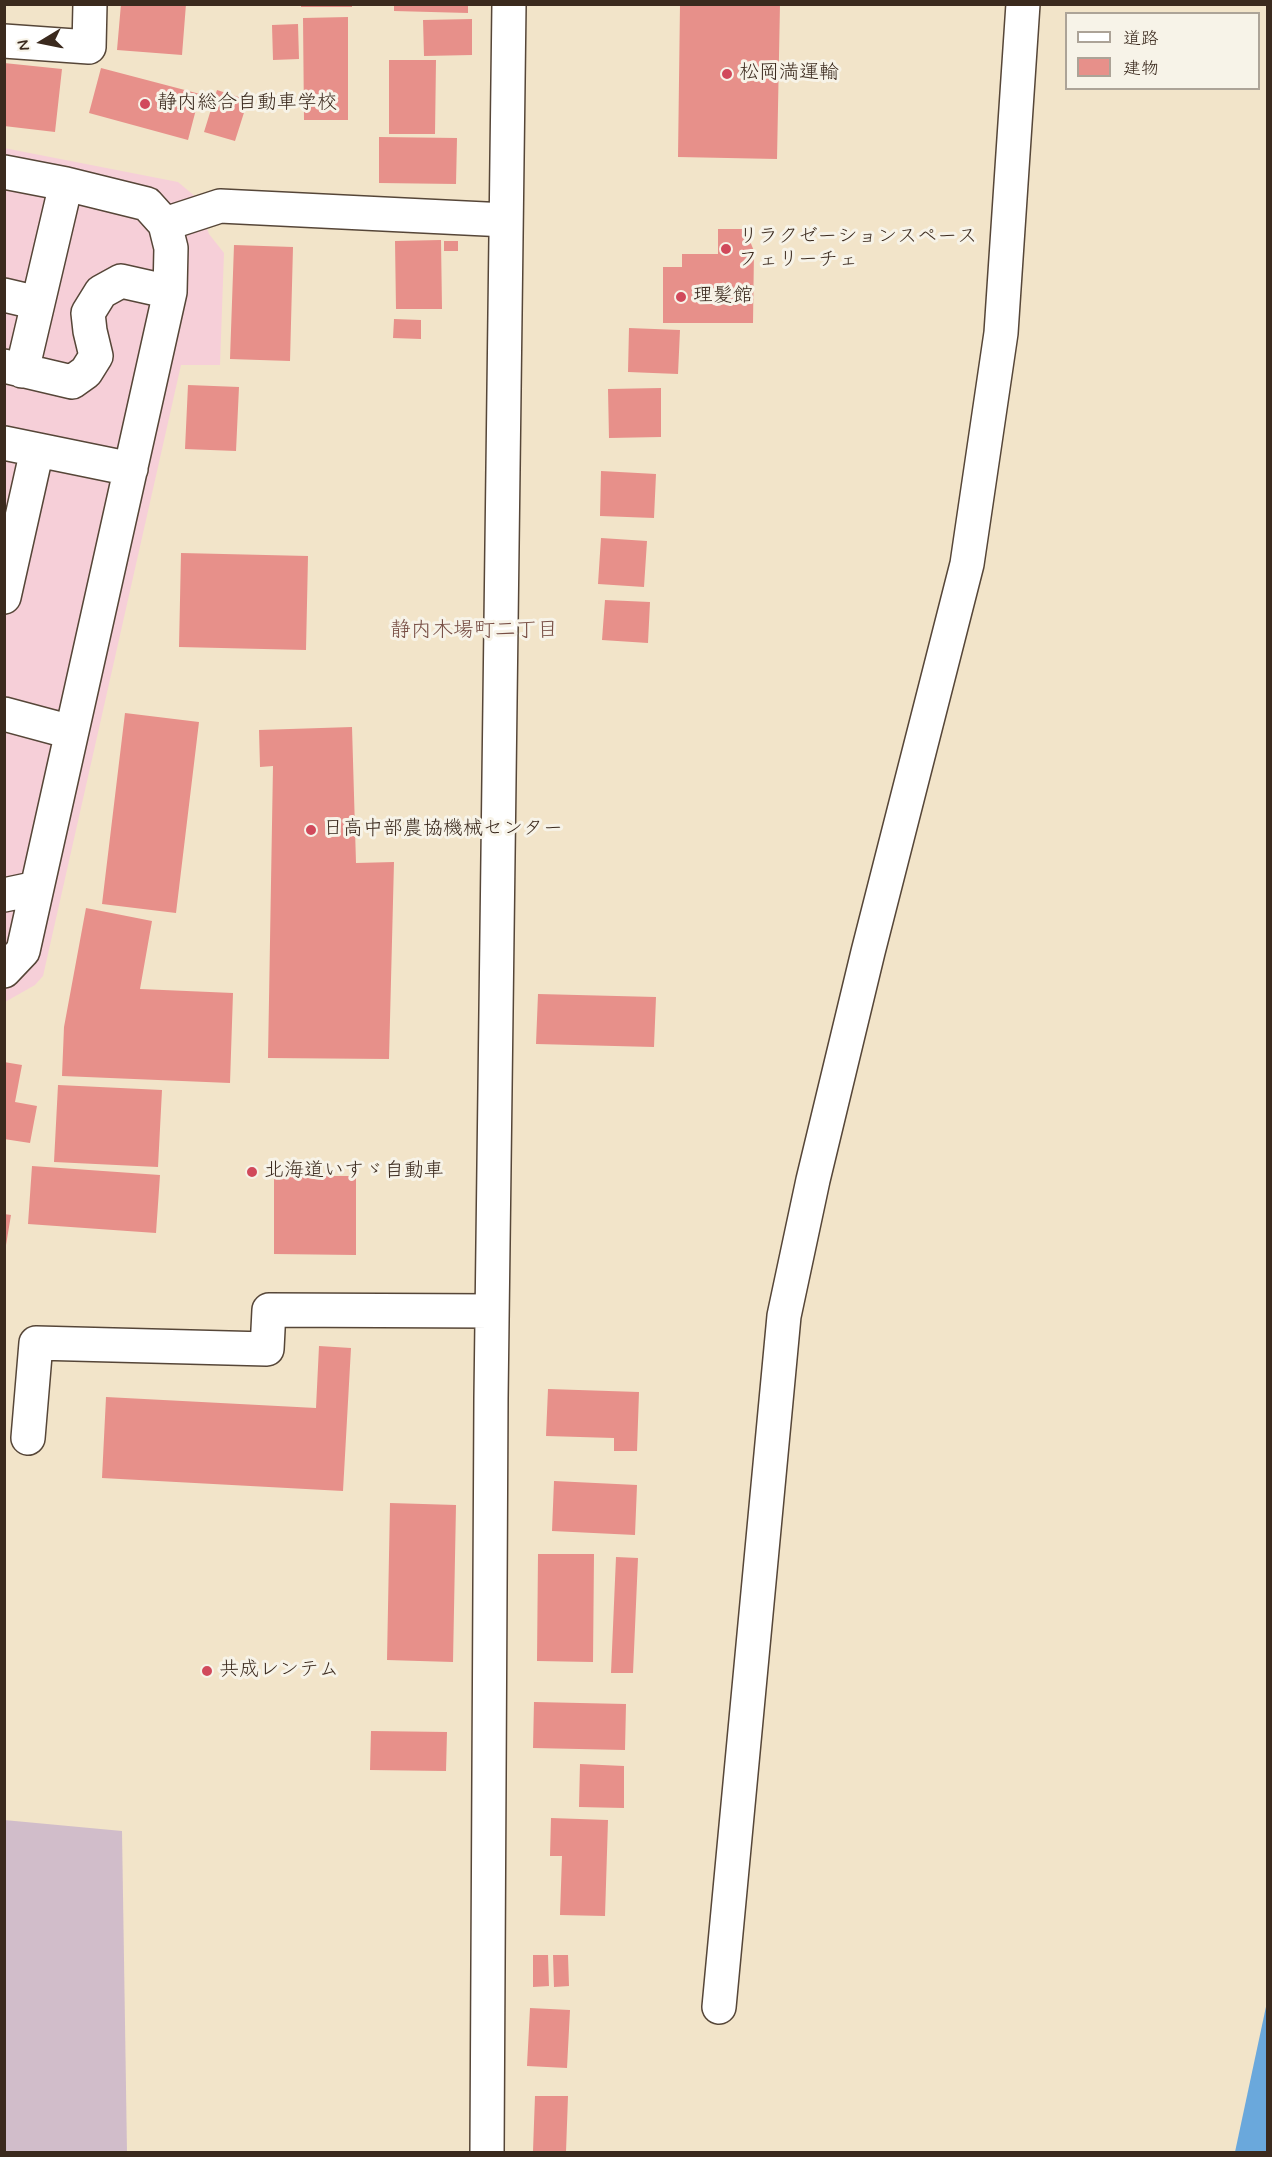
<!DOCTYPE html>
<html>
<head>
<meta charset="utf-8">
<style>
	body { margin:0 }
	#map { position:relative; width:1272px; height:2157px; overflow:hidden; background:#f2e4c9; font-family:Mynerve,"Klee One",sans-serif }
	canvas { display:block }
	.frame { position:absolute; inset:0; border:6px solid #3b2a1e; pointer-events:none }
	.legend { position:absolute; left:1065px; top:12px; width:195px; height:78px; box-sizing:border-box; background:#f7f3e8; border:2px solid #aca397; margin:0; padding:8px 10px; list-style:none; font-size:18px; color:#3b2a1e }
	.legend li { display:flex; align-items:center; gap:12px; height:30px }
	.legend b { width:30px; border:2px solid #aca397 }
	.north { position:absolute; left:12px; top:12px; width:60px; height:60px; -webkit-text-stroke:4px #f7f3e8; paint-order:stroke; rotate:260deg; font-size:16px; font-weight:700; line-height:24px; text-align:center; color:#3b2a1e }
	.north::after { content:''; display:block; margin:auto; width:21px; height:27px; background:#3b2a1e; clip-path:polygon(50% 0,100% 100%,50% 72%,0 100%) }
</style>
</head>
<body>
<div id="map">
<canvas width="1272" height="2157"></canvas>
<div class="frame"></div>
<ul class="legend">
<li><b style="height:8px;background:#fff"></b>道路</li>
<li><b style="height:16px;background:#e7908a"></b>建物</li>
</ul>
<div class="north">N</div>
</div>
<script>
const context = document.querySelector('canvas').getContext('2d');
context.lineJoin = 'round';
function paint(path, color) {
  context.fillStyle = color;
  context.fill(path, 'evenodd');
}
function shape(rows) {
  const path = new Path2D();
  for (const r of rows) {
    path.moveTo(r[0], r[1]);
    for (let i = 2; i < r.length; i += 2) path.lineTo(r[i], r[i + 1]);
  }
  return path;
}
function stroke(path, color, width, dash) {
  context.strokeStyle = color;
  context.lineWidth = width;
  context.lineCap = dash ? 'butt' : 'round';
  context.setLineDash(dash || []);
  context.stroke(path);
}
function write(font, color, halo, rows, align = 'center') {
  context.font = font + ' Mynerve,"Klee One",sans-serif';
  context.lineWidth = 6;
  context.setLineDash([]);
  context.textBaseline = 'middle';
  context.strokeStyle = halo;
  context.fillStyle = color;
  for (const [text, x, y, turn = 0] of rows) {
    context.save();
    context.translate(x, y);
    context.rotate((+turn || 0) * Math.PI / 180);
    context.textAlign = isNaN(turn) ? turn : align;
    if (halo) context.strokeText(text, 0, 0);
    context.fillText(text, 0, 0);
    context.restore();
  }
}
const built = shape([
	[4,148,178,182,197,198,209,234,224,253,220,365,181,365,43,976,35,985,5,1002]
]);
const industrial = shape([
	[4,1820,122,1831,127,2152,5,2152]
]);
const water = shape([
	[1267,2002,1267,2152,1235,2152]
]);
const building = shape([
	[121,4,186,4,182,55,117,50],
	[301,4,352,4,352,7,301,7],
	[394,4,468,4,468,13,394,11],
	[680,4,780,4,777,159,678,157],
	[348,17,348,120,304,120,303,18],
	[472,19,472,55,424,56,423,20],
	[298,24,299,59,273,60,272,25],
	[389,60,436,60,435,134,389,134],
	[4,63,62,69,55,132,4,126],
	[101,68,200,94,188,140,89,113],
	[217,90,248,100,235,141,204,132],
	[379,137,457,138,456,184,379,183],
	[718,229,745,229,754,251,753,323,663,323,663,267,682,267,682,254,718,254],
	[441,240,442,309,396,309,395,241],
	[444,241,458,241,458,251,444,251],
	[234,245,293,247,290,361,230,359],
	[394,319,421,320,421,339,393,338],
	[629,328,680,330,678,374,628,372],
	[188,385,239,387,236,451,185,449],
	[661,388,661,437,609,438,608,389],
	[601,471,656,474,654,518,600,516],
	[601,538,647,541,644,587,598,584],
	[181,553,308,556,306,650,179,647],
	[605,600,650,602,648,643,602,640],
	[125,713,199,722,176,913,102,904],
	[352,727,356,863,394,862,389,1059,268,1058,273,766,260,767,259,730],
	[86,908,152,921,140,989,233,993,230,1083,62,1076,64,1027],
	[538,994,656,997,654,1047,536,1044],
	[4,1062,22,1065,15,1102,37,1106,30,1143,4,1139],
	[58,1085,162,1090,158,1167,54,1162],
	[32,1166,160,1175,156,1233,28,1224],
	[274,1176,356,1176,356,1255,274,1254],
	[4,1214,11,1215,6,1245,4,1245],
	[319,1346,351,1348,343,1491,102,1478,106,1397,316,1408],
	[548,1389,639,1392,637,1451,614,1451,614,1438,546,1436],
	[554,1481,637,1485,635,1535,552,1531],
	[390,1503,456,1505,453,1662,387,1660],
	[538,1554,594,1554,593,1662,537,1661],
	[616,1557,638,1558,633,1673,611,1673],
	[534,1702,626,1704,625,1750,533,1748],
	[371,1731,447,1732,446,1771,370,1770],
	[580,1764,624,1766,624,1808,579,1807],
	[551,1818,608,1820,605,1916,560,1915,562,1856,550,1856],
	[533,1955,548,1955,549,1986,533,1987],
	[553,1955,568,1955,569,1986,554,1987],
	[530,2008,570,2010,567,2068,527,2066],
	[535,2096,568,2096,566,2152,533,2151]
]);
const minor = shape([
	[4,41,89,47,90,4],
	[4,172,66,184,147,204,165,224,171,248,170,292,37,888,23,951,4,971],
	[165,224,220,206,506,220],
	[4,295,38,303],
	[4,366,72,382,86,372,96,356,90,331,88,313,101,292,121,281,170,292],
	[22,371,66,184],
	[4,443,131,469],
	[4,597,37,450],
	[4,714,71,732],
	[4,895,37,888],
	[28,1438,36,1343,267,1349,269,1310,492,1311],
	[719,2007,784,1316,813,1180,868,952,967,564,1001,333,1023,4],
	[487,2152,491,1398,509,4]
]);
const markers = [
	[727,74,6,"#d1495b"],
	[145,104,6,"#d1495b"],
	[726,249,6,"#d1495b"],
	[681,297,6,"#d1495b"],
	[311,830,6,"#d1495b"],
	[252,1172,6,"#d1495b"],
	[207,1671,6,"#d1495b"]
];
const poiNames = [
	["松岡満運輸",739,74],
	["静内総合自動車学校",157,104],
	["リラクゼーションスペース",738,238],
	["フェリーチェ",738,261],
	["理髪館",693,297],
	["日高中部農協機械センター",323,830],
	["北海道いすゞ自動車",264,1172],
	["共成レンテム",219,1671]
];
const neighbourhoodNames = [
	["静内木場町二丁目",474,632]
];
paint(built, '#f6cfd8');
paint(industrial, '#d1bdca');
paint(water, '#6aa8dc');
paint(building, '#e7908a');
stroke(minor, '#564638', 36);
stroke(minor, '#fff', 33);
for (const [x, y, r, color] of markers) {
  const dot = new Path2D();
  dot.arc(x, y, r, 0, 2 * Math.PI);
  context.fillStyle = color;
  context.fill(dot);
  stroke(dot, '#f7f3e8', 2);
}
write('20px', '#3b2a1e', '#f7f3e8', poiNames, 'left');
write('21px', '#774e44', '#f7f3e8', neighbourhoodNames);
</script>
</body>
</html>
